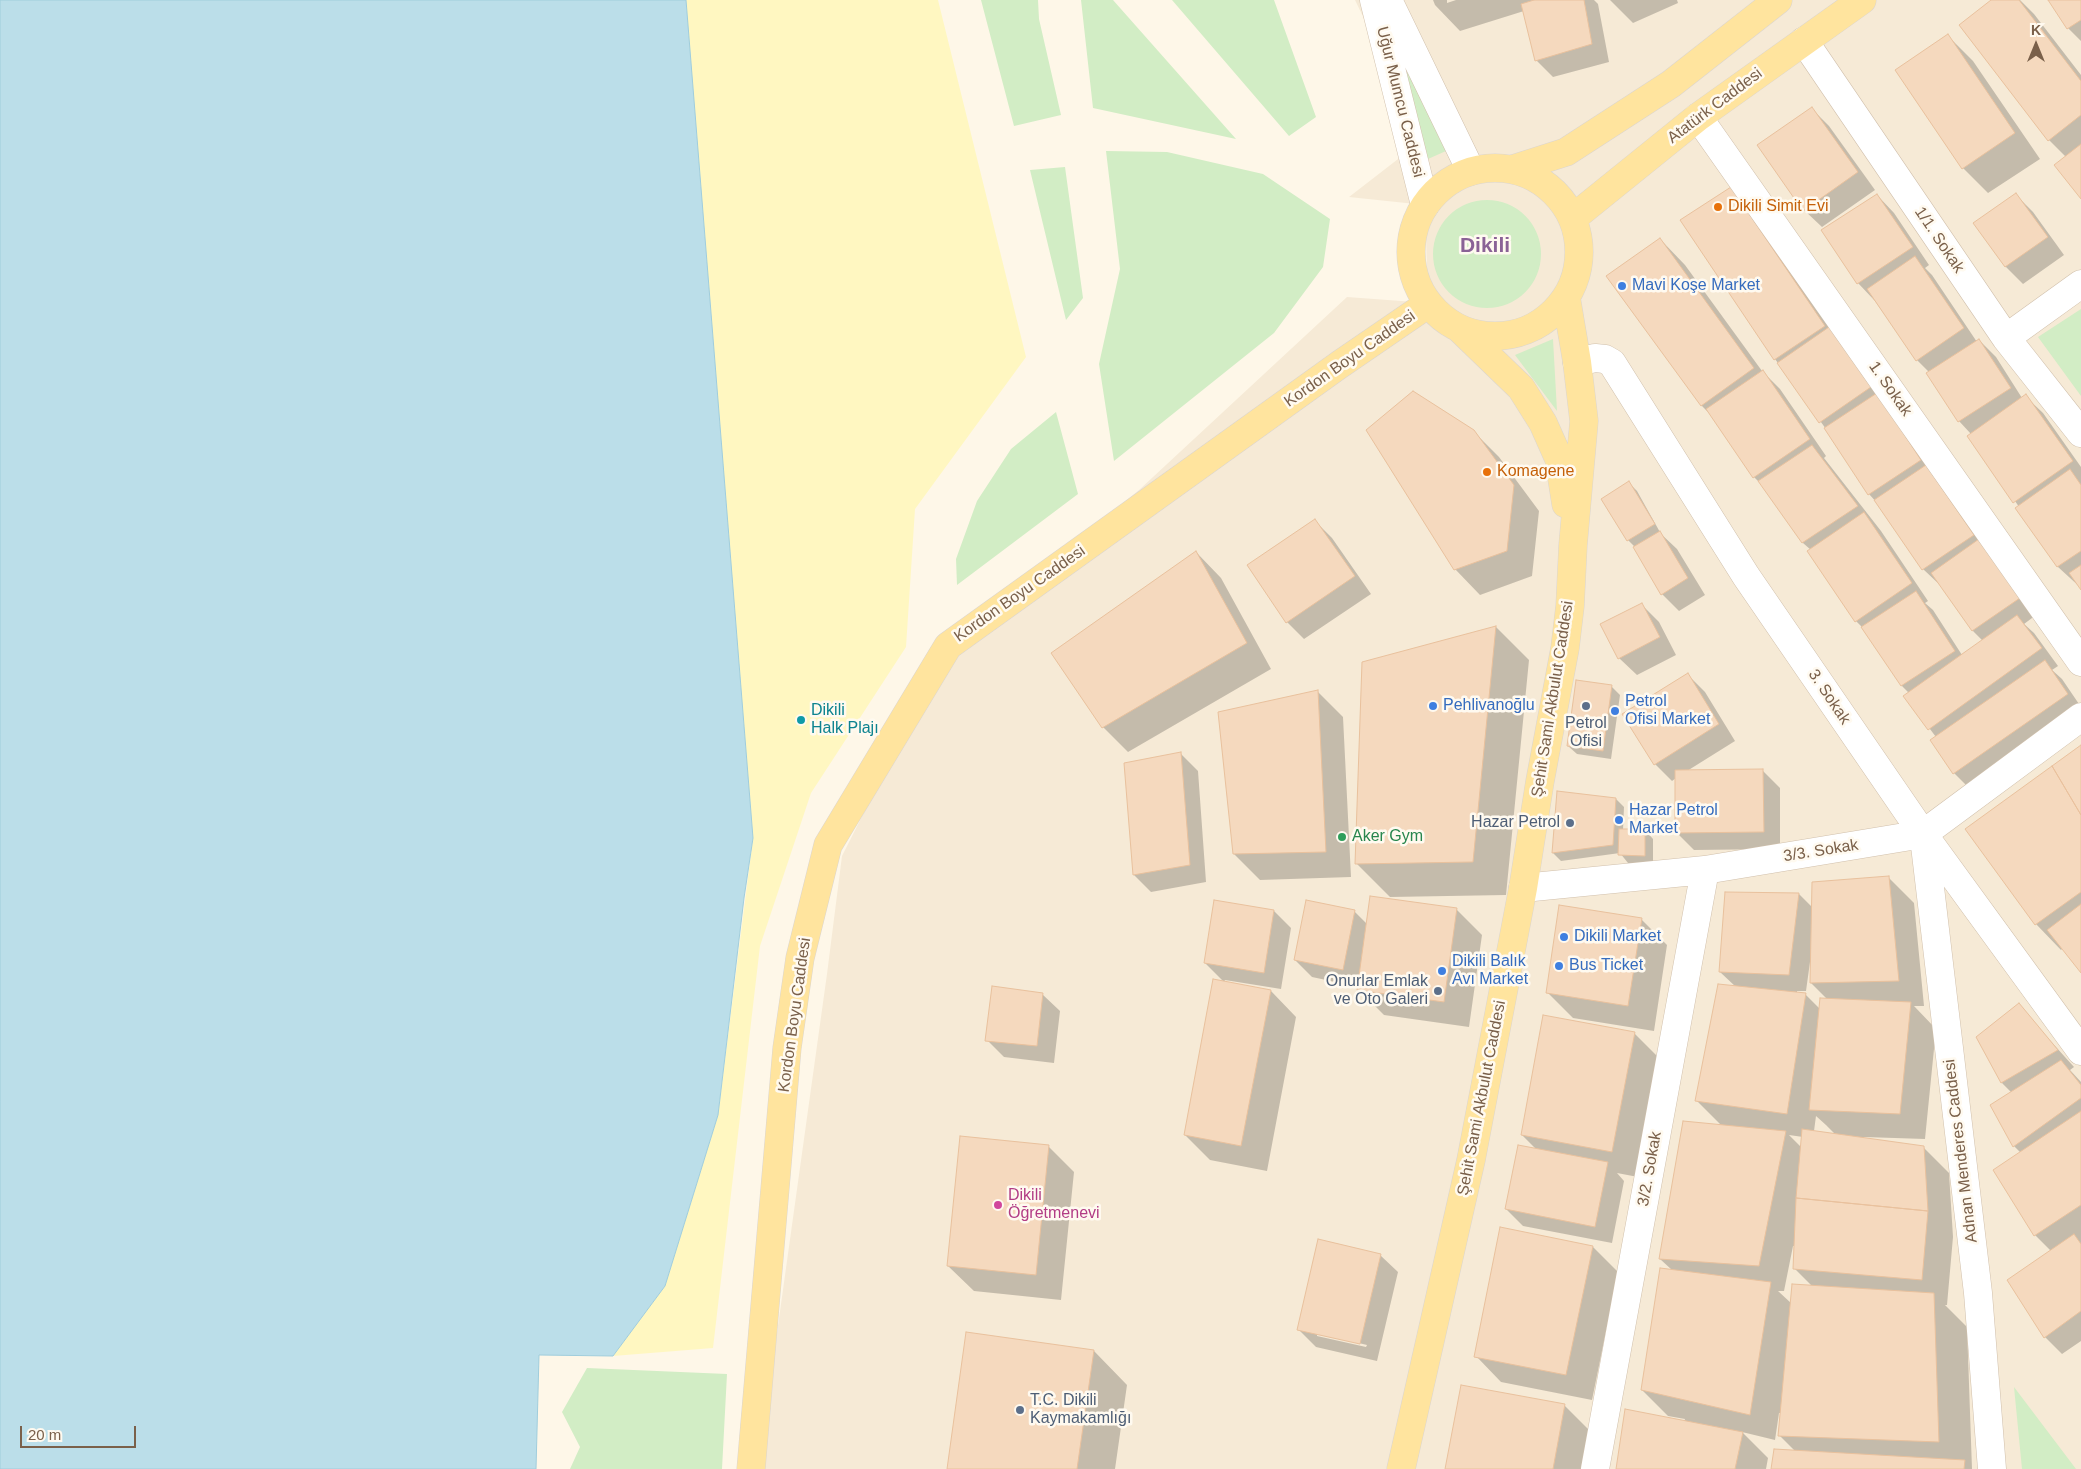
<!DOCTYPE html>
<html>
<head>
<meta charset="utf-8">
<style>
	body { margin:0 }
	#map { position:relative; width:2081px; height:1469px; overflow:hidden; background:#fef7e8; font-family:Arial,sans-serif }
	canvas { display:block }
	.north { position:absolute; left:2011px; top:20px; width:50px; height:50px; -webkit-text-stroke:4px #fffaf0; paint-order:stroke; rotate:0deg; font-size:14px; font-weight:700; line-height:20px; text-align:center; color:#7a604a }
	.north::after { content:''; display:block; margin:auto; width:18px; height:22px; background:#7a604a; clip-path:polygon(50% 0,100% 100%,50% 72%,0 100%) }
	.scale { position:absolute; left:20px; top:1426px; width:116px; height:22px; box-sizing:border-box; border:2px solid #7a604a; border-top:0; padding-left:6px; font-size:15px; line-height:18px; white-space:nowrap; color:#7a604a; -webkit-text-stroke:4px #fffaf0; paint-order:stroke }
</style>
</head>
<body>
<div id="map">
<canvas width="2081" height="1469"></canvas>
<div class="north">K</div>
<div class="scale">20 m</div>
</div>
<script>
const context = document.querySelector('canvas').getContext('2d');
context.lineJoin = 'round';
function paint(path, color) {
  context.fillStyle = color;
  context.fill(path, 'evenodd');
}
function shape(rows) {
  const path = new Path2D();
  for (const r of rows) {
    if (r.length === 3) {
      path.moveTo(r[0] + r[2], r[1]);
      path.arc(r[0], r[1], r[2], 0, 2 * Math.PI);
      continue;
    }
    path.moveTo(r[0], r[1]);
    for (let i = 2; i < r.length; i += 2) path.lineTo(r[i], r[i + 1]);
  }
  return path;
}
function stroke(path, color, width, dash) {
  context.strokeStyle = color;
  context.lineWidth = width;
  context.lineCap = dash ? 'butt' : 'round';
  context.setLineDash(dash || []);
  context.stroke(path);
}
function write(font, color, halo, rows, align = 'center') {
  context.font = font + ' Arial,sans-serif';
  context.lineWidth = 5;
  context.setLineDash([]);
  context.textBaseline = 'middle';
  context.strokeStyle = halo;
  context.fillStyle = color;
  for (const [text, x, y, turn = 0] of rows) {
    context.save();
    context.translate(x, y);
    context.rotate((+turn || 0) * Math.PI / 180);
    context.textAlign = isNaN(turn) ? turn : align;
    if (halo) context.strokeText(text, 0, 0);
    context.fillText(text, 0, 0);
    context.restore();
  }
}
const residential = shape([
	[1355,0,2081,0,2081,1469,758,1469,827,974,842,856,948,646,1139,490,1347,297,1428,303,1425,205,1349,197,1411,149,1396,85]
]);
const green = shape([
	[981,0,1038,0,1039,19,1061,115,1014,126],
	[1081,0,1113,0,1236,139,1093,108],
	[1172,0,1274,0,1316,117,1289,136],
	[1393,41,1446,151,1419,163],
	[1106,151,1167,152,1263,174,1330,219,1323,267,1274,333,1114,461,1099,364,1120,269],
	[1065,167,1083,298,1066,320,1030,170],
	[1487,254,54],
	[2081,309,2081,396,2038,337],
	[1553,339,1557,411,1515,355],
	[1056,412,1078,494,957,585,956,559,977,501,1011,449],
	[587,1368,727,1374,722,1469,570,1469,580,1447,562,1412],
	[2014,1387,2076,1469,2022,1469]
]);
const sand = shape([
	[686,0,938,0,1026,357,915,509,906,647,811,793,760,946,713,1348,613,1356,665,1286,718,1115,753,838]
]);
const water = shape([
	[0,0,686,0,753,838,744,898,718,1115,665,1286,613,1356,539,1355,536,1469,0,1469,0,0]
]);
const shadow = shape([
	[1433,0,1447,0,1447,3,1456,0,1594,0,1598,4,1609,62,1553,77,1536,60,1524,11,1460,31,1435,5],
	[1610,0,1677,0,1678,3,1633,23],
	[1993,0,2020,0,2034,14,2081,75,2081,197,2066,157,2049,140],
	[2049,0,2081,0,2081,41,2068,28],
	[1948,36,1973,61,2040,159,1988,193,1963,168],
	[1812,109,1829,126,1875,190,1822,227,1804,210],
	[1731,188,2036,615,2024,624,2034,633,2058,666,2052,670,2062,679,2081,707,1971,790,1954,773,1936,737,1905,696,1909,693,1902,686,1865,630,1856,621,1811,550,1803,543,1763,486,1754,477,1712,416,1702,406,1608,277,1660,239,1685,265,1762,371,1780,389,1826,456,1824,458,1881,531,1928,601,1925,603,1933,610,1962,655,1983,641,1973,631,1941,586,1923,569,1878,504,1869,494,1826,429,1775,359],
	[1877,195,1894,213,1929,265,1925,268,1932,275,1977,342,1979,340,1996,357,2022,398,2025,396,2043,413,2081,467,2081,588,2058,567,2017,508,2019,507,1971,434,1959,421,1929,372,1917,360,1875,301,1858,283],
	[2016,195,2033,212,2064,255,2023,284,2006,267,1975,224],
	[1473,431,1499,457,1539,511,1532,576,1480,595,1455,569],
	[1629,483,1637,491,1661,534,1677,549,1705,595,1679,611,1662,594,1635,547,1628,540],
	[1315,521,1332,538,1371,594,1304,639,1287,622,1248,566],
	[1196,552,1221,578,1271,669,1128,752,1103,727],
	[1641,604,1659,622,1676,655,1637,675,1619,658],
	[1496,627,1529,660,1506,895,1390,897,1357,864,1364,663],
	[1688,675,1705,692,1735,741,1687,771,1762,770,1780,788,1780,849,1694,850,1677,833,1676,778,1672,781,1655,764],
	[1611,686,1620,695,1611,759,1577,754,1568,746],
	[1318,692,1343,717,1351,877,1260,880,1234,854],
	[2081,746,2081,971,2063,948,2061,950,2036,924],
	[1181,754,1198,771,1206,882,1151,892,1134,875],
	[1616,799,1624,807,1623,830,1645,830,1653,839,1653,864,1628,863,1620,853,1561,861,1553,853],
	[1889,878,1914,903,1924,1006,1914,1006,1936,1029,1925,1139,1864,1137,1864,1139,1923,1147,1949,1173,1953,1237,1947,1305,1945,1305,1967,1327,1972,1469,1772,1469,1795,1451,1779,1435,1781,1413,1779,1413,1775,1440,1742,1432,1768,1458,1766,1469,1617,1469,1684,1422,1685,1419,1668,1416,1642,1390,1672,1270,1660,1259,1722,1126,1697,1101,1736,987,1720,972,1799,894,1813,908],
	[1810,962,1812,963,1811,983,1828,1000,1820,1009,1805,994,1797,993,1797,991,1806,991],
	[1816,1116,1826,1125,1835,1134,1814,1131],
	[1789,1135,1803,1137,1802,1148],
	[1793,1246,1795,1246,1794,1268,1812,1286,1792,1304,1778,1291,1784,1291],
	[1456,909,1482,935,1469,1027,1384,1015,1359,990,1359,987,1312,977,1295,960,1354,911,1367,924],
	[1274,911,1291,928,1281,989,1225,980,1224,982,1205,963],
	[1641,919,1667,945,1654,1031,1573,1018,1547,992],
	[1271,991,1296,1017,1267,1171,1210,1160,1185,1135],
	[1042,994,1060,1011,1054,1063,1004,1057,987,1040],
	[2018,1005,2074,1067,2070,1070,2081,1082,2081,1341,2062,1354,2045,1337,2009,1280,2051,1251,2035,1235,2021,1153,2014,1146,2012,1093,2002,1083,1977,1038],
	[1634,1033,1660,1059,1638,1177,1617,1173,1624,1181,1612,1243,1523,1226,1506,1209,1537,1150,1522,1135],
	[1048,1146,1074,1172,1061,1300,974,1291,948,1266],
	[1593,1247,1618,1272,1592,1400,1501,1382,1476,1356],
	[1380,1255,1398,1272,1377,1361,1316,1347,1299,1330],
	[1317,1333,1367,1345,1366,1347,1317,1336],
	[1094,1351,1127,1385,1115,1469,948,1469],
	[1564,1405,1590,1431,1583,1469,1446,1469]
]);
const building = shape([
	[1534,0,1584,0,1592,44,1535,61,1521,4,1534,0],
	[1991,0,2019,0,2081,81,2081,115,2048,141,1959,25,1991,0],
	[2048,0,2081,0,2081,20,2067,29,2048,0],
	[1948,34,2015,133,1962,169,1895,70,1948,34],
	[1812,107,1858,172,1803,211,1757,145,1812,107],
	[2081,144,2081,199,2054,165,2081,144],
	[1731,187,1825,326,1774,360,1680,220,1731,187],
	[2016,193,2048,237,2005,267,1973,223,2016,193],
	[1877,194,1913,247,1857,284,1821,230,1877,194],
	[1660,238,1754,368,1701,406,1606,276,1660,238],
	[1915,256,1964,328,1916,361,1867,289,1915,256],
	[1829,327,1871,387,1819,423,1777,363,1829,327],
	[1979,339,2011,388,1958,422,1926,373,1979,339],
	[1763,370,1810,439,1753,478,1706,409,1763,370],
	[1413,391,1474,430,1514,485,1507,551,1454,570,1366,430,1413,391],
	[1877,393,1921,460,1868,495,1824,428,1877,393],
	[2026,394,2073,461,2013,503,1967,436,2026,394],
	[1812,445,1858,506,1802,543,1758,481,1812,445],
	[1926,465,1974,535,1922,570,1874,500,1926,465],
	[2070,469,2081,485,2081,551,2057,567,2015,508,2070,469],
	[1629,481,1655,524,1627,541,1601,499,1629,481],
	[1864,512,1912,583,1855,622,1807,551,1864,512],
	[1315,519,1355,576,1286,623,1247,565,1315,519],
	[1660,531,1688,578,1661,595,1633,547,1660,531],
	[1979,539,2020,598,1972,631,1931,573,1979,539],
	[1196,551,1247,643,1102,728,1051,653,1196,551],
	[2081,565,2081,590,2069,573,2081,565],
	[1916,591,1955,651,1901,686,1861,627,1916,591],
	[1642,603,1660,637,1618,659,1600,624,1642,603],
	[2017,615,2042,648,1928,730,1903,696,2017,615],
	[1496,626,1473,862,1355,864,1362,662,1496,626],
	[2045,660,2068,694,1953,774,1930,740,2045,660],
	[1688,673,1719,724,1654,765,1622,714,1688,673],
	[1576,680,1612,685,1603,751,1567,746,1576,680],
	[1318,690,1326,852,1233,854,1218,712,1318,690],
	[2081,745,2081,815,2052,766,2081,745],
	[1181,752,1190,865,1133,875,1124,763,1181,752],
	[2052,766,2081,815,2081,892,2035,925,1965,829,2052,766],
	[1763,769,1764,832,1675,833,1675,770,1763,769],
	[1557,791,1616,798,1613,845,1552,853,1557,791],
	[1619,829,1645,829,1645,856,1618,855,1619,829],
	[1889,876,1899,981,1810,983,1812,882,1889,876],
	[1725,892,1799,893,1789,975,1719,972,1725,892],
	[1370,896,1457,908,1444,1002,1357,990,1370,896],
	[1214,900,1274,910,1264,973,1204,963,1214,900],
	[1306,900,1355,910,1343,970,1294,960,1306,900],
	[2081,904,2081,973,2047,930,2081,904],
	[1559,905,1642,918,1628,1006,1546,993,1559,905],
	[1213,979,1271,990,1241,1146,1184,1135,1213,979],
	[1718,984,1806,993,1787,1114,1695,1101,1718,984],
	[992,986,1043,993,1037,1046,985,1041,992,986],
	[1820,998,1911,1002,1900,1114,1809,1110,1820,998],
	[2019,1003,2058,1050,2001,1083,1976,1037,2019,1003],
	[1543,1015,1635,1032,1612,1152,1521,1135,1543,1015],
	[2061,1060,2081,1085,2081,1098,2013,1147,1990,1105,2061,1060],
	[2081,1111,2081,1205,2034,1236,1993,1170,2081,1111],
	[1683,1121,1786,1131,1759,1266,1659,1259,1683,1121],
	[1802,1129,1924,1146,1928,1211,1796,1198,1802,1129],
	[960,1136,1049,1145,1036,1275,947,1266,960,1136],
	[1518,1145,1608,1162,1595,1227,1505,1209,1518,1145],
	[1796,1198,1928,1211,1922,1280,1793,1269,1796,1198],
	[1500,1227,1593,1246,1566,1375,1474,1357,1500,1227],
	[2074,1234,2081,1244,2081,1311,2044,1338,2007,1280,2074,1234],
	[1318,1239,1381,1254,1360,1344,1297,1330,1318,1239],
	[1660,1268,1771,1282,1750,1415,1641,1390,1660,1268],
	[1792,1284,1934,1293,1939,1442,1778,1436,1792,1284],
	[966,1332,1094,1350,1077,1469,947,1469,966,1332],
	[1461,1385,1565,1404,1553,1469,1445,1469,1461,1385],
	[1625,1409,1743,1432,1735,1469,1616,1469,1625,1409],
	[1774,1449,1965,1460,1964,1469,1771,1469,1774,1449]
]);
const minor = shape([
	[1374,0,1425,205],
	[1388,0,1471,171],
	[1804,41,2006,338,2081,433],
	[1698,117,2081,662],
	[2006,338,2081,284],
	[1577,362,1595,358,1605,359,1612,363,1746,576,1923,834,2081,1051],
	[1924,837,1978,1293,1992,1469],
	[1523,888,1705,870,1923,834,2081,717],
	[1595,1469,1705,870]
]);
const major = shape([
	[1495,252,84],
	[1513,169,1566,152,1671,84,1778,0],
	[1573,218,1698,117,1862,0],
	[1460,329,1521,388,1543,423,1559,459,1566,504],
	[751,1469,787,1048,800,958,828,845,948,646,1339,365,1428,304],
	[1401,1469,1471,1160,1523,888,1540,781,1565,648,1570,606,1573,545,1584,421,1577,362,1566,297]
]);
const markers = [
	[1718,207,5,"#e8710a"],
	[1622,286,5,"#3f7fe0"],
	[1487,472,5,"#e8710a"],
	[1433,706,5,"#3f7fe0"],
	[1586,706,5,"#5c6f8a"],
	[1615,711,5,"#3f7fe0"],
	[801,720,5,"#0f9aa8"],
	[1619,820,5,"#3f7fe0"],
	[1570,823,5,"#5c6f8a"],
	[1342,837,5,"#2e9e5b"],
	[1564,937,5,"#3f7fe0"],
	[1559,966,5,"#3f7fe0"],
	[1442,971,5,"#3f7fe0"],
	[1438,991,5,"#5c6f8a"],
	[998,1205,5,"#d1479c"],
	[1020,1410,5,"#5c6f8a"]
];
const streetNames = [
	["Uğur Mumcu Caddesi",1400,102,76],
	["Atatürk Caddesi",1715,106,-37],
	["1/1. Sokak",1939,240,56],
	["Kordon Boyu Caddesi",1350,359,-35],
	["1. Sokak",1890,389,55],
	["Kordon Boyu Caddesi",1020,594,-35],
	["3. Sokak",1829,697,56],
	["Şehit Sami Akbulut Caddesi",1553,699,-81],
	["3/3. Sokak",1821,851,-9],
	["Kordon Boyu Caddesi",795,1015,-82],
	["Şehit Sami Akbulut Caddesi",1482,1098,-79],
	["Adnan Menderes Caddesi",1961,1151,-97],
	["3/2. Sokak",1650,1169,-80]
];
const foodNames = [
	["Dikili Simit Evi",1728,207],
	["Komagene",1497,472]
];
const shopNames = [
	["Mavi Koşe Market",1632,286],
	["Petrol",1625,702],
	["Ofisi Market",1625,720],
	["Pehlivanoğlu",1443,706],
	["Hazar Petrol",1629,811],
	["Market",1629,829],
	["Dikili Market",1574,937],
	["Dikili Balık",1452,962],
	["Avı Market",1452,980],
	["Bus Ticket",1569,966]
];
const cultureNames = [
	["Dikili",811,711],
	["Halk Plajı",811,729]
];
const serviceNames = [
	["Petrol",1586,724,"center"],
	["Ofisi",1586,742,"center"],
	["Hazar Petrol",1560,823],
	["Onurlar Emlak",1428,982],
	["ve Oto Galeri",1428,1000],
	["T.C. Dikili",1030,1401,"left"],
	["Kaymakamlığı",1030,1419,"left"]
];
const leisureNames = [
	["Aker Gym",1352,837]
];
const hotelNames = [
	["Dikili",1008,1196],
	["Öğretmenevi",1008,1214]
];
const districtNames = [
	["Dikili",1485,246]
];
paint(residential, '#f6ead6');
paint(green, '#d2edc5');
paint(sand, '#fff7c1');
paint(water, '#bbdee9');
stroke(water, '#a0cddc', 1);
paint(shadow, '#0003');
paint(building, '#f5d9be');
stroke(building, '#e9c19d', 1);
stroke(minor, '#d1c0ac', 29);
stroke(major, '#dcd6d0', 29);
stroke(minor, '#fff', 28);
stroke(major, '#ffe49e', 28);
for (const [x, y, r, color] of markers) {
  const dot = new Path2D();
  dot.arc(x, y, r, 0, 2 * Math.PI);
  context.fillStyle = color;
  context.fill(dot);
  stroke(dot, '#fffaf0', 2);
}
write('16px', '#7a604a', '#fffaf0', streetNames);
write('16px', '#c56008', '#fffaf0', foodNames, 'left');
write('16px', '#366cbe', '#fffaf0', shopNames, 'left');
write('16px', '#0d838f', '#fffaf0', cultureNames, 'left');
write('16px', '#4e5e75', '#fffaf0', serviceNames, 'right');
write('16px', '#27864d', '#fffaf0', leisureNames, 'left');
write('16px', '#b23c85', '#fffaf0', hotelNames, 'left');
write('bold 21px', '#8a6296', '#fffaf0', districtNames);
</script>
</body>
</html>
